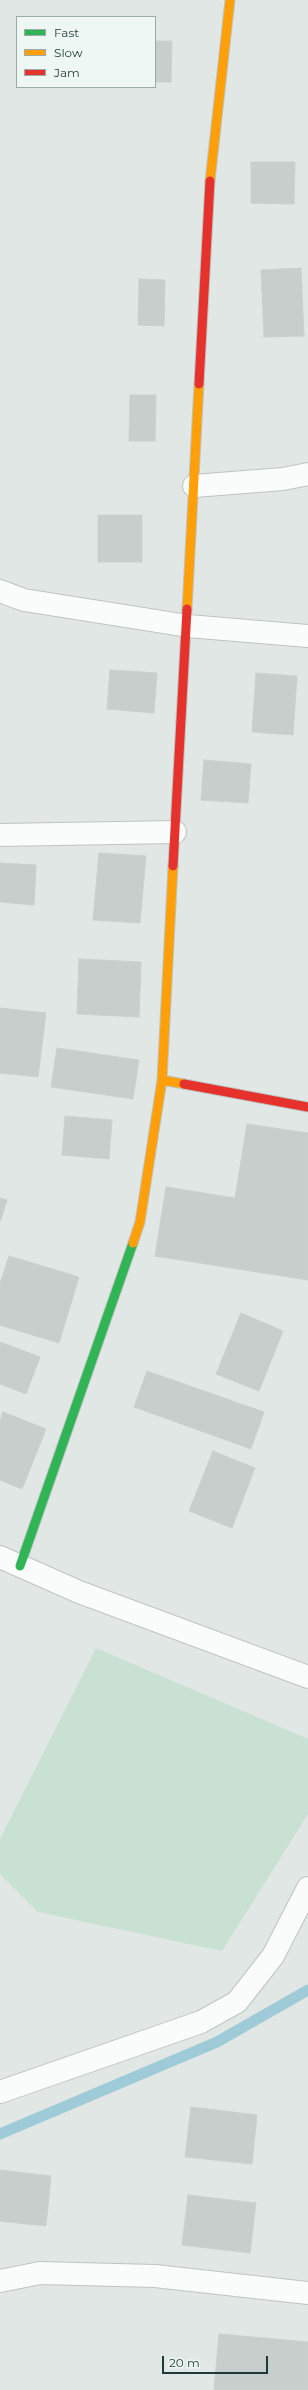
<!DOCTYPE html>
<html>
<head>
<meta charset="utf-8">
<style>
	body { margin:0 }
	#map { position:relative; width:308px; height:2390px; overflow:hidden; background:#e1e7e5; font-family:Montserrat,sans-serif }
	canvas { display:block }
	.legend { position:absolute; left:16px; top:16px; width:140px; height:72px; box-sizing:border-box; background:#eef7f3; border:1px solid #9baba7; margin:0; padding:5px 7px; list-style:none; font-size:12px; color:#1f3a35 }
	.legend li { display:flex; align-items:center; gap:8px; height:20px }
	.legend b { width:20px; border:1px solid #9baba7 }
	.scale { position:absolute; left:162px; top:2356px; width:106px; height:18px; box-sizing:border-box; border:2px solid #1f3a35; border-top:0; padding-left:5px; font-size:12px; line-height:14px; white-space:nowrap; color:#1f3a35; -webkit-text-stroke:3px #eef7f3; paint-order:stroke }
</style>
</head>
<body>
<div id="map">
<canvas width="308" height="2390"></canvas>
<ul class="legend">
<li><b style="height:5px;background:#30b455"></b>Fast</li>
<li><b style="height:5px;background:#ff9f0a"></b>Slow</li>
<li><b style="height:5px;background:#e5322d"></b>Jam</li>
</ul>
<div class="scale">20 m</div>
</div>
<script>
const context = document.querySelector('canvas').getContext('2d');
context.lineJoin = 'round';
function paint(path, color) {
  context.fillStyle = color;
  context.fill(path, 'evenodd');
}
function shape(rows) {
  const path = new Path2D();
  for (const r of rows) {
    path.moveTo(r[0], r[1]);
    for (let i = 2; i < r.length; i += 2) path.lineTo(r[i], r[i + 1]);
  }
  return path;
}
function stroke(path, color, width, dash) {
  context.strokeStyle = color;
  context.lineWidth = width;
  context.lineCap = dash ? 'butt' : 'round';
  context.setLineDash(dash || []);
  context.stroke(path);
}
const green = shape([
	[96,1648,308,1739,308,1814,222,1951,38,1912,0,1874,0,1839]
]);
const stream = shape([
	[0,2134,217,2042,308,1990]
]);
const building = shape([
	[155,41,172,41,171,82,155,82,155,41],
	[251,162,295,162,294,204,251,203,251,162],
	[301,268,304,336,264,337,261,270,301,268],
	[139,279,165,280,164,326,138,325,139,279],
	[130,395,156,395,155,441,129,441,130,395],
	[98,515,142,515,142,562,98,562,98,515],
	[110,670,157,673,154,713,107,709,110,670],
	[256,673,297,676,293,735,252,732,256,673],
	[204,760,251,764,248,803,201,800,204,760],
	[99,853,146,856,140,923,93,920,99,853],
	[0,863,36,865,34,905,0,902,0,863],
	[79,959,141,962,139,1017,77,1014,79,959],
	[0,1008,46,1013,38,1077,0,1073,0,1008],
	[57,1048,139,1060,133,1099,51,1087,57,1048],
	[65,1116,112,1120,109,1159,62,1155,65,1116],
	[247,1124,308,1133,308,1280,155,1256,166,1187,235,1198,247,1124],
	[0,1198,7,1200,0,1222,0,1198],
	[9,1256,79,1277,59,1343,0,1325,0,1284,9,1256],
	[241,1313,283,1331,259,1391,216,1374,241,1313],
	[0,1342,40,1357,26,1394,0,1384,0,1342],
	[147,1371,264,1412,251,1449,134,1407,147,1371],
	[3,1412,46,1429,22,1489,0,1480,0,1421,3,1412],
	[213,1451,255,1468,232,1528,189,1511,213,1451],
	[191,2107,257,2115,252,2164,185,2157,191,2107],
	[0,2170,51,2176,46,2226,0,2221,0,2170],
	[188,2195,256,2203,250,2253,182,2245,188,2195],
	[219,2334,308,2342,308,2390,214,2390,219,2334]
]);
const street = shape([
	[194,486,283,479,308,474],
	[0,591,24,600,188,626,308,636],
	[0,835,175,832],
	[0,1557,79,1592,308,1677],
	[0,2092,201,2022,237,2002,273,1956,308,1888],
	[0,2281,40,2273,155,2276,308,2293]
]);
const fast = shape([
	[20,1566,133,1243]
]);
const slow = shape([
	[210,181,230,0],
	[187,609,199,384],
	[162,1080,173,866],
	[133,1243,140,1222,162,1080,184,1084]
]);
const jam = shape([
	[199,384,210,181],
	[173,866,187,609],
	[184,1084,308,1107]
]);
paint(green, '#c9e1d2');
stroke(stream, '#9fcad7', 11);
paint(building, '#c8cecc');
stroke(building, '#c9d0ce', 1);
stroke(street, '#bec4c2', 24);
stroke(fast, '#bdc5c2', 11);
stroke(slow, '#bdc5c2', 11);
stroke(jam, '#bdc5c2', 11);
stroke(street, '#fafbfb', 22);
stroke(fast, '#30b455', 9);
stroke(slow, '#ff9f0a', 9);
stroke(jam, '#e5322d', 9);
</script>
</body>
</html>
